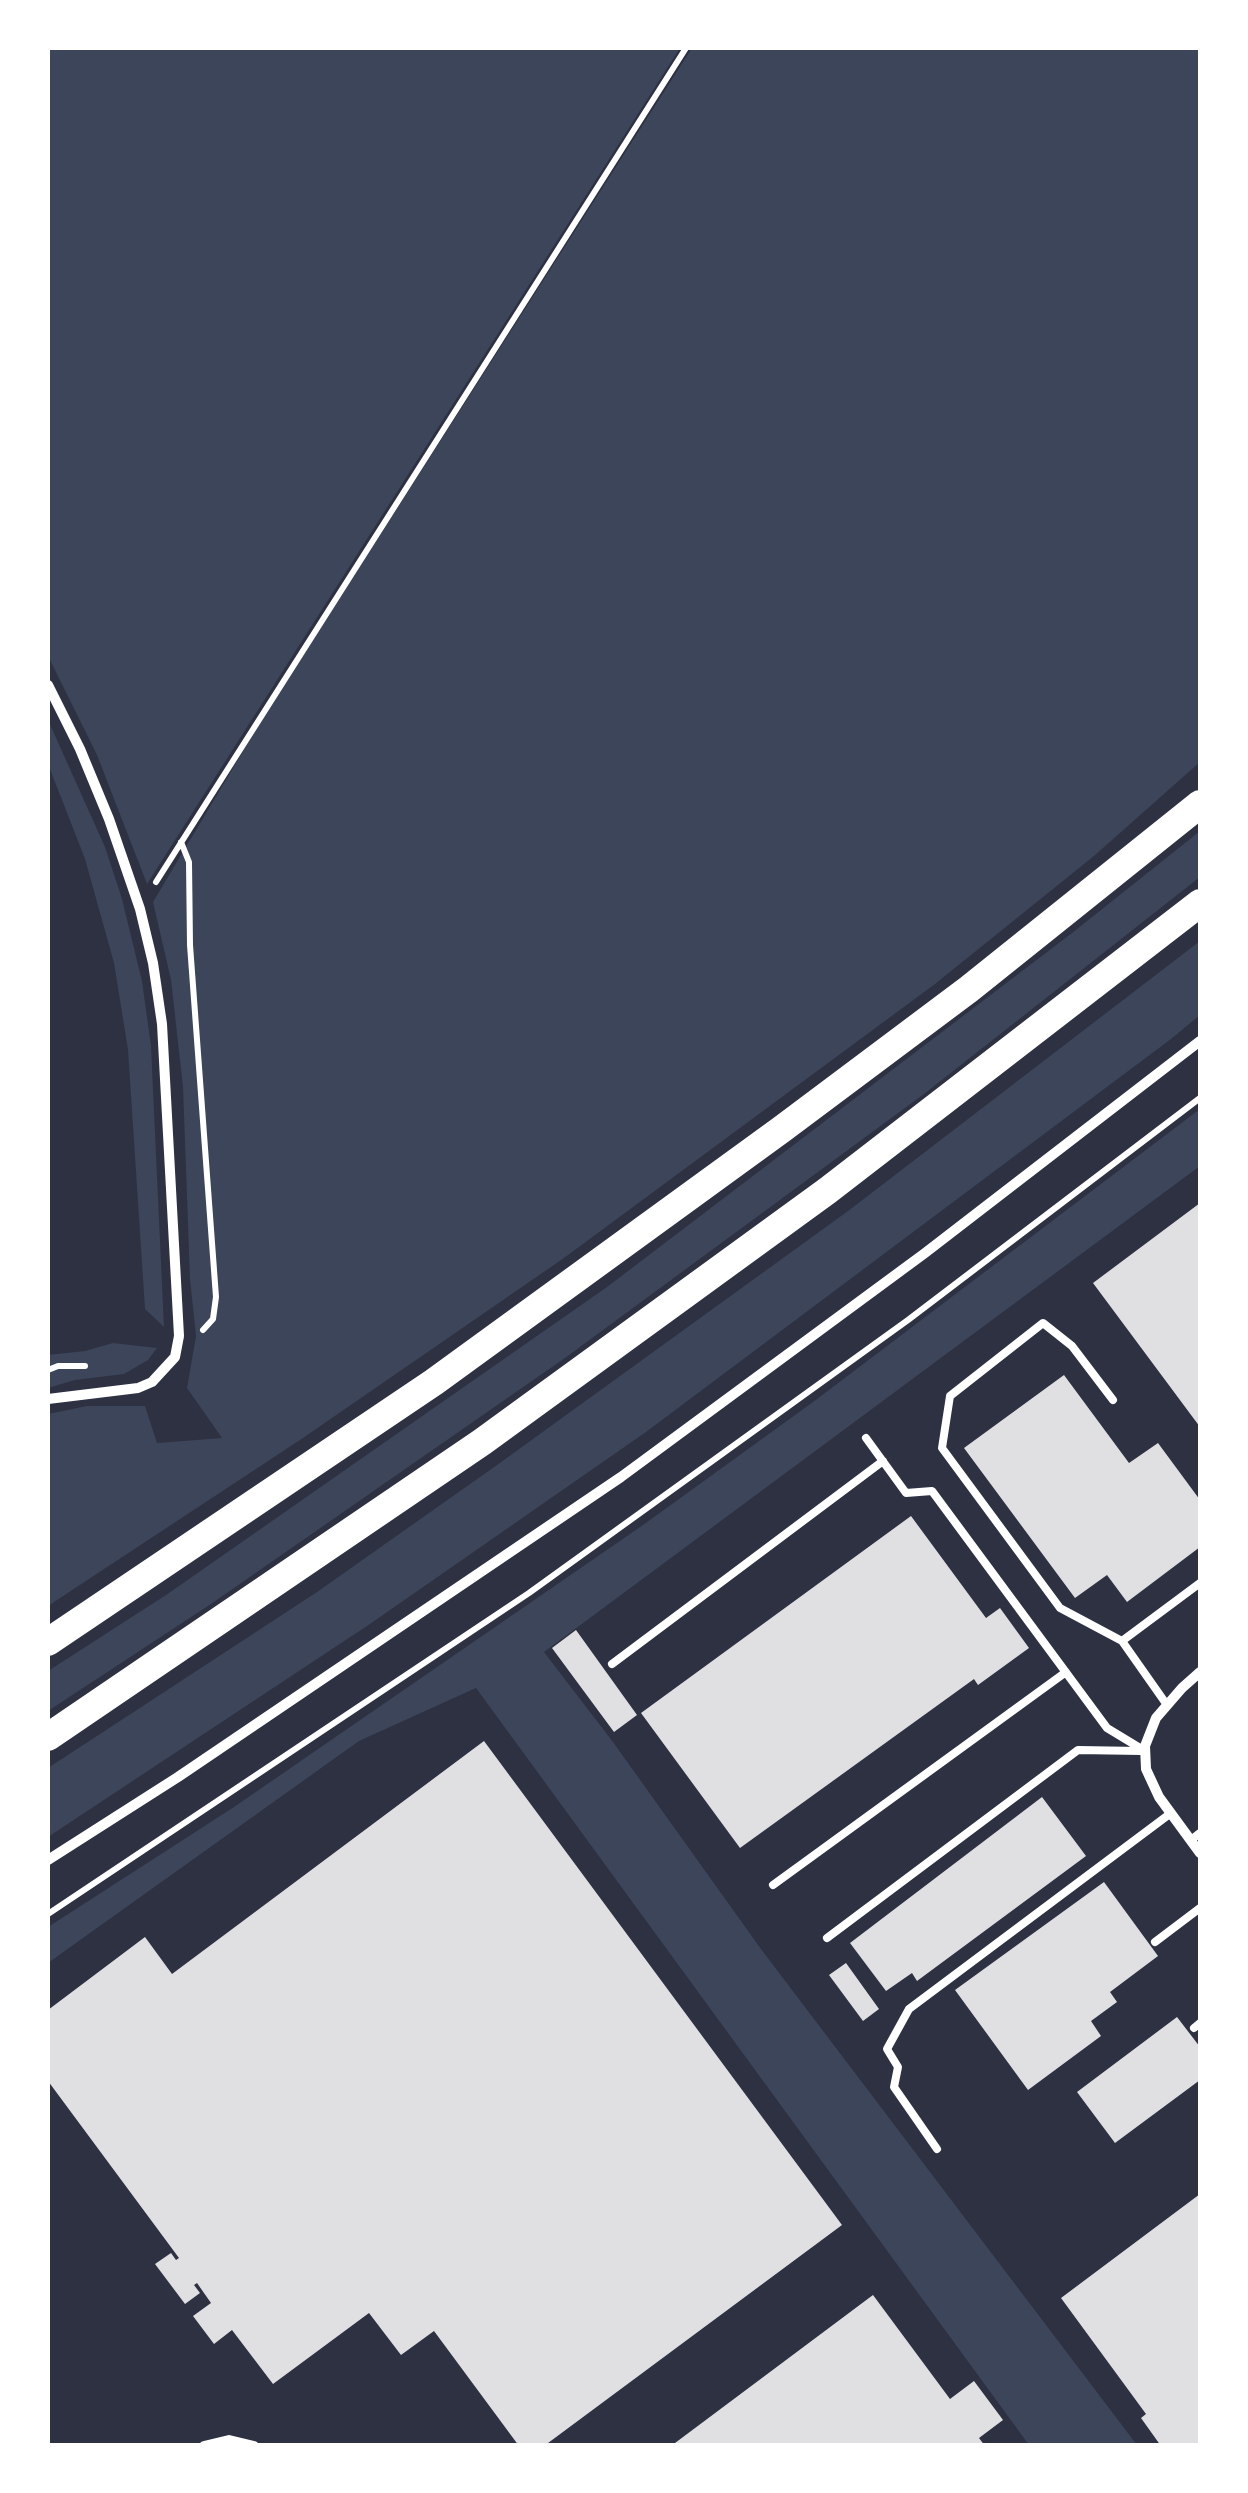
<!DOCTYPE html>
<html>
<head>
<meta charset="utf-8">
<style>
	body { margin:0 }
	#map { position:relative; width:1248px; height:2493px; overflow:hidden; background:#2d3142; font-family:"Sofia Sans Condensed",sans-serif }
	canvas { display:block }
	.frame { position:absolute; inset:0; border:50px solid #fff; pointer-events:none }
</style>
</head>
<body>
<div id="map">
<canvas width="1248" height="2493"></canvas>
<div class="frame"></div>
</div>
<script>
const context = document.querySelector('canvas').getContext('2d');
context.lineJoin = 'round';
function paint(path, color) {
  context.fillStyle = color;
  context.fill(path, 'evenodd');
}
function shape(rows) {
  const path = new Path2D();
  for (const r of rows) {
    path.moveTo(r[0], r[1]);
    for (let i = 2; i < r.length; i += 2) path.lineTo(r[i], r[i + 1]);
  }
  return path;
}
function stroke(path, color, width, dash) {
  context.strokeStyle = color;
  context.lineWidth = width;
  context.lineCap = dash ? 'butt' : 'round';
  context.setLineDash(dash || []);
  context.stroke(path);
}
const green = shape([
	[48,48,680,48,147,884,97,755,48,656],
	[692,48,1200,48,1200,762,1094,856,935,984,564,1258,303,1438,48,1606,48,1414,87,1406,145,1406,157,1443,222,1438,187,1388,196,1336,190,1279,183,1087,171,980,153,902,263,718],
	[48,720,105,847,122,899,142,981,151,1046,164,1327,145,1309,128,1050,114,963,85,859,48,764],
	[1200,831,1200,877,924,1094,565,1358,211,1604,48,1711,48,1671,166,1595,607,1287,1072,933],
	[1200,941,1200,1015,1171,1039,646,1432,370,1624,48,1837,48,1768,317,1592,497,1465,848,1211],
	[1200,1109,1200,1166,544,1652,613,1742,761,1949,1137,2445,1029,2445,476,1688,359,1741,48,1963,48,1927,234,1807,643,1525,813,1402],
	[113,1343,157,1348,148,1360,124,1374,75,1380,48,1388,48,1355,85,1351]
]);
const building = shape([
	[1200,1203,1200,1427,1093,1283],
	[1064,1375,1129,1463,1158,1443,1200,1500,1200,1547,1127,1602,1107,1575,1075,1598,964,1448],
	[911,1516,986,1618,1000,1608,1029,1648,978,1685,974,1679,740,1848,641,1713],
	[576,1630,637,1715,614,1732,552,1648],
	[484,1741,842,2225,544,2446,519,2446,434,2331,401,2355,369,2313,273,2384,232,2330,214,2344,193,2316,211,2303,197,2283,194,2285,200,2293,185,2304,155,2264,171,2253,176,2260,179,2258,48,2081,48,2010,145,1937,172,1974],
	[1042,1797,1086,1856,917,1981,912,1973,886,1991,850,1943],
	[1104,1882,1158,1956,1110,1992,1117,2002,1091,2021,1101,2036,1028,2090,955,1990],
	[846,1963,879,2009,863,2021,829,1975],
	[1177,2017,1200,2047,1200,2080,1115,2143,1077,2092],
	[1200,2194,1200,2446,1161,2446,1141,2418,1146,2414,1061,2298],
	[873,2295,950,2399,974,2381,1003,2420,979,2438,985,2446,671,2446]
]);
const path = shape([
	[181,842,189,862,190,945,216,1297,213,1319,203,1330],
	[156,882,686,48],
	[48,1370,58,1366,85,1366],
	[48,1914,529,1593,908,1320,1200,1098]
]);
const service = shape([
	[1113,1400,1072,1346,1043,1323,950,1396,942,1448,1060,1608,1122,1641,1167,1705],
	[866,1438,906,1493,932,1491,1107,1728,1145,1751],
	[1122,1641,1200,1583],
	[612,1664,883,1461],
	[1191,1840,1200,1833],
	[773,1885,1066,1672],
	[827,1938,1078,1750,1141,1751],
	[1155,1942,1200,1908],
	[1194,2028,1200,2023],
	[937,2149,894,2087,898,2067,887,2049,909,2009,1171,1813]
]);
const minor = shape([
	[48,685,80,749,109,819,140,909,153,963,162,1024,179,1336,175,1357,152,1382,138,1388,48,1399],
	[1200,1672,1182,1688,1156,1718,1145,1746,1146,1769,1159,1797,1200,1853],
	[48,1860,178,1777,621,1477,925,1253,1200,1041],
	[204,2446,229,2440,254,2446]
]);
const trunk = shape([
	[48,1642,434,1382,782,1129,969,989,1200,804],
	[48,1737,482,1442,827,1191,1200,903]
]);
paint(green, '#3c4559');
paint(building, '#e0e0e3');
stroke(path, '#fff', 6);
stroke(service, '#fff', 8);
stroke(minor, '#fff', 10);
stroke(trunk, '#fff', 28);
</script>
</body>
</html>
